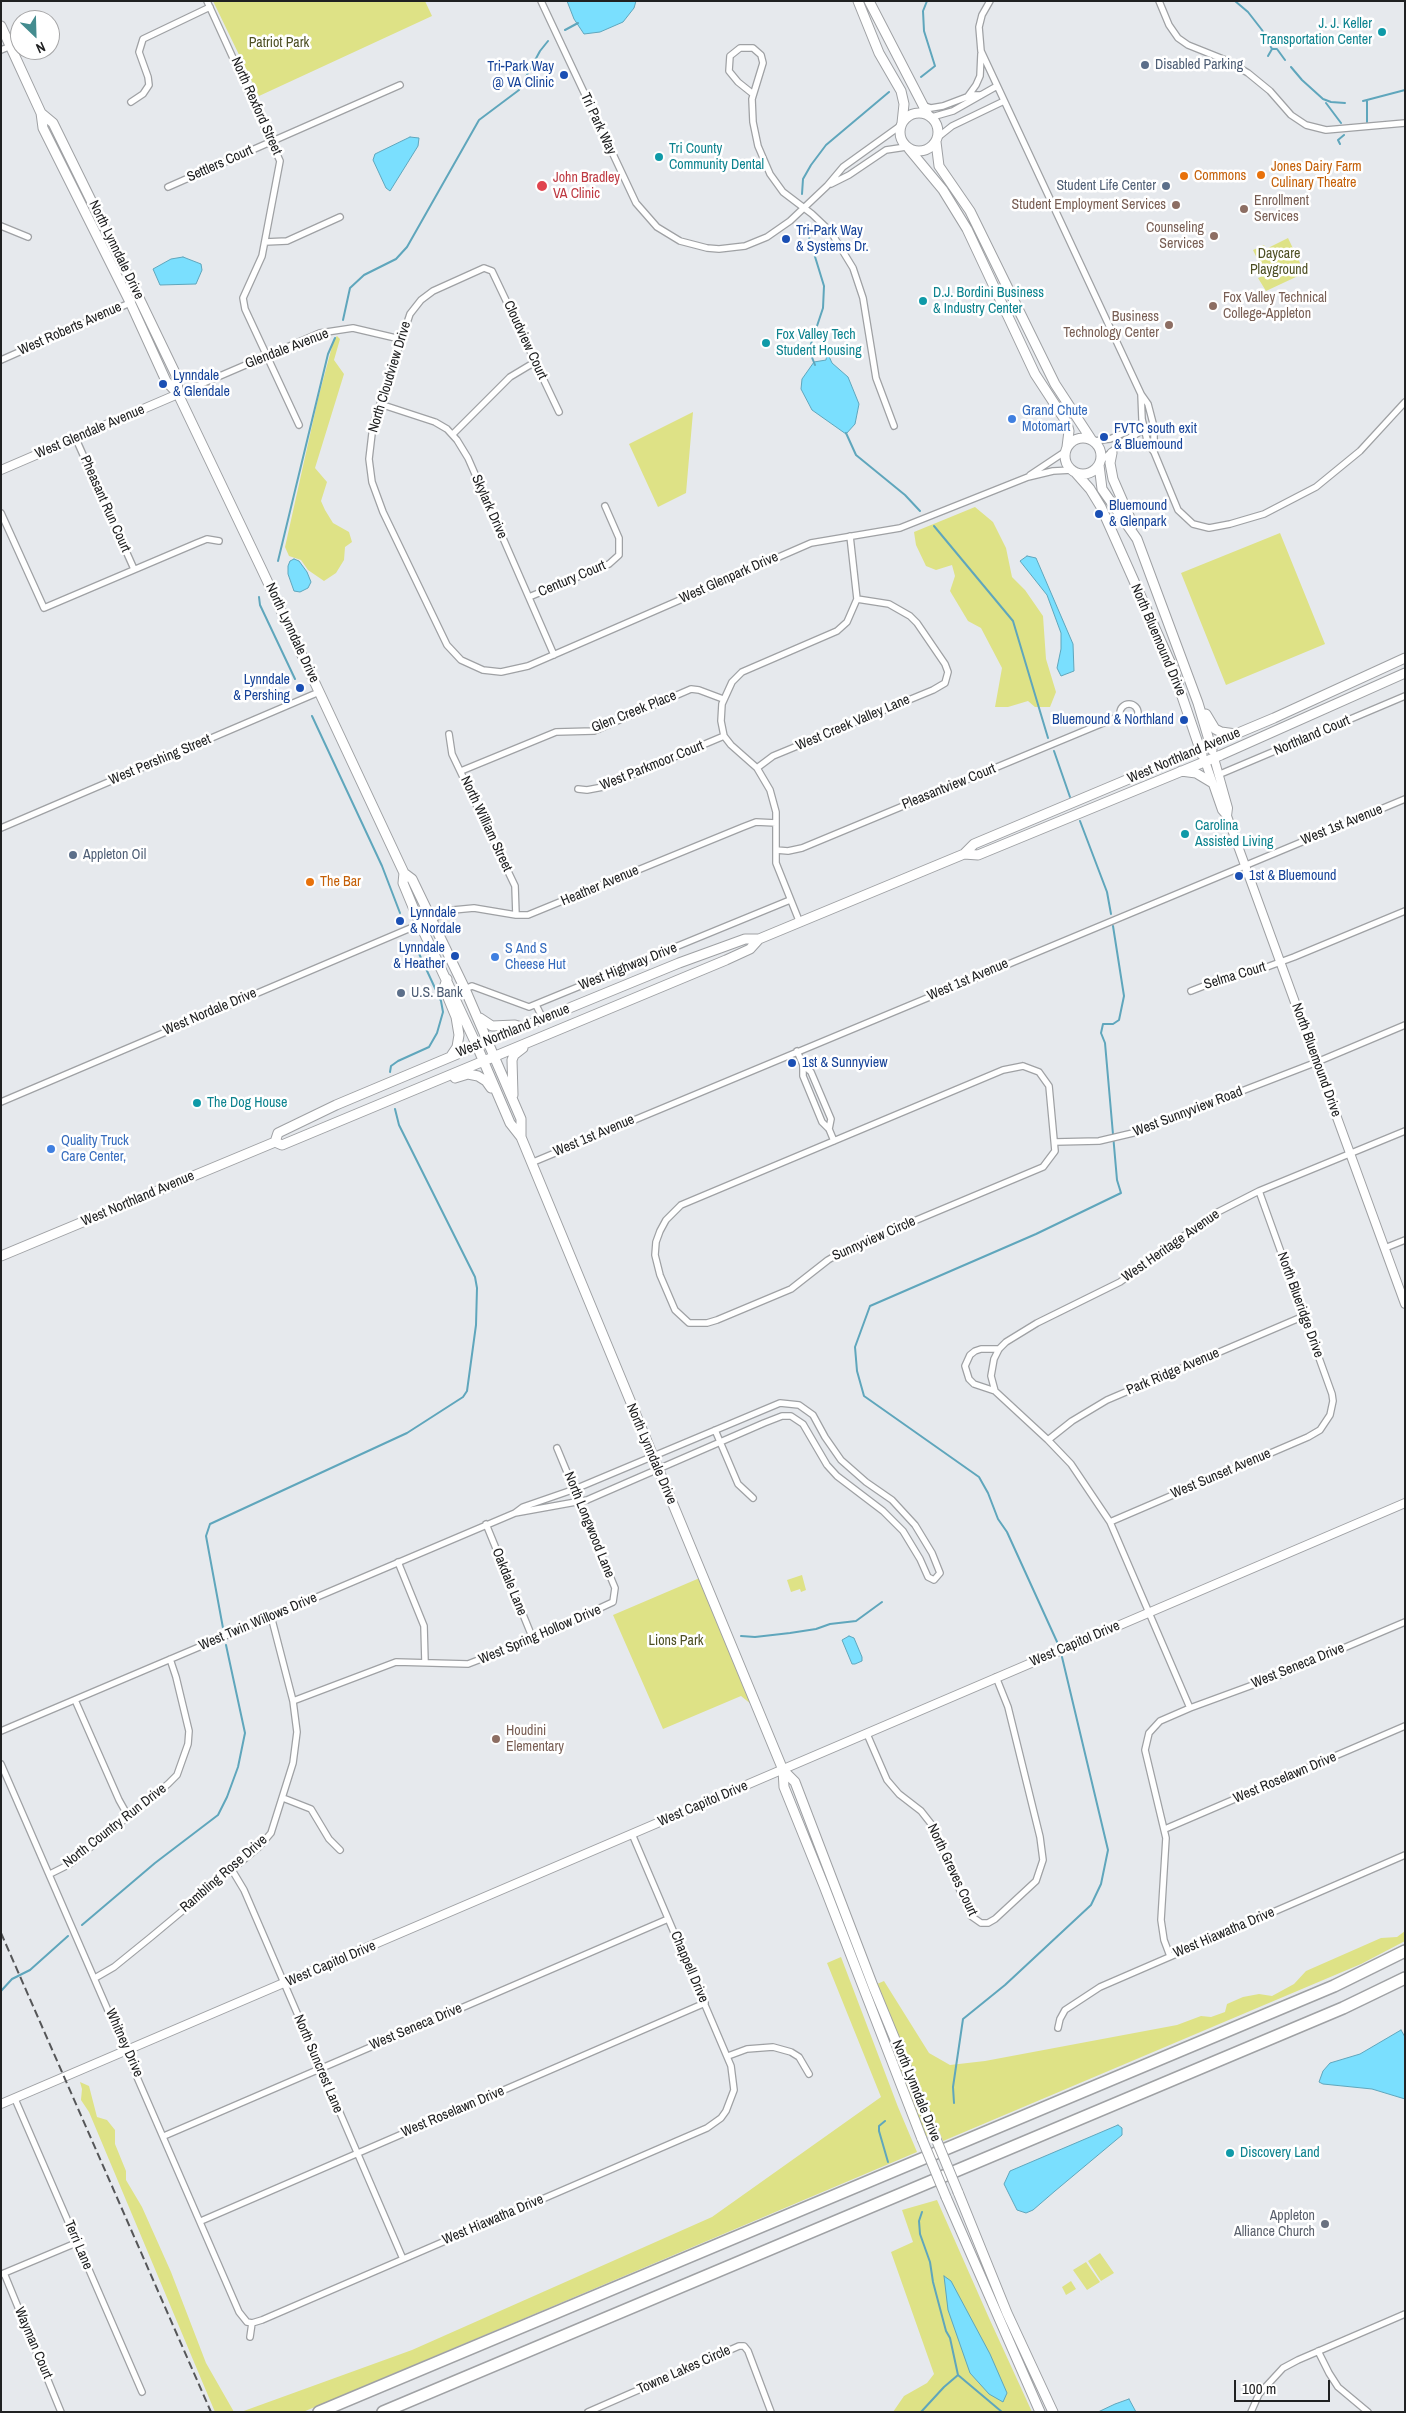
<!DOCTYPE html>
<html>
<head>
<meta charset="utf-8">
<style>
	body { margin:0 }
	#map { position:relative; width:1406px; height:2413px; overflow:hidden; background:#e6e9ed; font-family:"Archivo Narrow",sans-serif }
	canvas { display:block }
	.frame { position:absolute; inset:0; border:2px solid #202122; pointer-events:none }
	.north { position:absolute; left:10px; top:10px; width:50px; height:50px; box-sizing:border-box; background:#fff; border:1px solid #a6a6a7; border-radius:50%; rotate:156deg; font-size:14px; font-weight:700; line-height:20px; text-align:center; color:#202122 }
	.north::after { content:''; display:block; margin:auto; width:18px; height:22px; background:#448c8f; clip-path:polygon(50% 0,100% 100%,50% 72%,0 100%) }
	.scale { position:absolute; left:1234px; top:2380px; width:96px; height:22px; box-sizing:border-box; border:2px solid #202122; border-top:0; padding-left:6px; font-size:15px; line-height:18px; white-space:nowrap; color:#202122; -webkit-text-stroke:4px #fff; paint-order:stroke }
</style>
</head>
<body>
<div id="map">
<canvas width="1406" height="2413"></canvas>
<div class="frame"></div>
<div class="north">N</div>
<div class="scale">100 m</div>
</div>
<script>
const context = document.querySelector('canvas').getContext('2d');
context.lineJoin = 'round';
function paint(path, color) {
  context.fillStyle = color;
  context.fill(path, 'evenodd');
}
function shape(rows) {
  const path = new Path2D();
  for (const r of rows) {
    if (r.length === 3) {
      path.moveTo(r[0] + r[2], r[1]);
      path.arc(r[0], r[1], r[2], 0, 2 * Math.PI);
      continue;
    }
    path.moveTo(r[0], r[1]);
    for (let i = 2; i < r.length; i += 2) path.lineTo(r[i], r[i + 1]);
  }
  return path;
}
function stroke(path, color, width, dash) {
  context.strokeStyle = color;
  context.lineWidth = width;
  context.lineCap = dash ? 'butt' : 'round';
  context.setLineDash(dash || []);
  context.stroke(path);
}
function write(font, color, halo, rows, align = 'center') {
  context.font = font + ' "Archivo Narrow",sans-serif';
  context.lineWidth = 5;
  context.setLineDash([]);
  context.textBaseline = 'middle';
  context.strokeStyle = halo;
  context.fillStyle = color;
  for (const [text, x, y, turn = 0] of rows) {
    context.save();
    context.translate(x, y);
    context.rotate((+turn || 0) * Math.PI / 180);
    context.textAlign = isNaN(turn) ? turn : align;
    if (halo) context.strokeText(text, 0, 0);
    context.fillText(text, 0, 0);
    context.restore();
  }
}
const green = shape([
	[213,1,425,1,432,16,259,96],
	[1288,238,1301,265,1298,276,1266,291,1258,278,1265,275,1253,250,1264,245,1266,249],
	[337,336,340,339,334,360,344,374,315,468,327,482,321,501,325,510,333,523,349,532,352,542,345,547,344,560,336,573,324,581,308,570,301,560,289,556,285,547,318,399,334,339],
	[693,412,686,493,658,507,629,444],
	[975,507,993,522,1006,548,1012,577,1025,590,1043,616,1046,659,1056,692,1050,707,1035,707,1028,701,1008,707,995,707,1002,668,981,628,968,621,950,591,955,576,952,565,936,570,926,566,916,545,914,532],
	[1280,533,1325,644,1226,685,1181,573],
	[802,1575,806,1590,801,1592,800,1589,791,1592,787,1580],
	[702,1577,756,1708,741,1696,663,1729,613,1615],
	[1405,1931,1405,1941,1361,1964,943,2141,938,2128,936,2129,877,1984,884,1981,929,2053,950,2065,985,2061,1177,2025,1201,2016,1211,2017,1225,2012,1227,2004,1243,1997,1259,1994,1272,1996,1294,1984,1306,1971,1381,1938,1397,1937],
	[841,1957,898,2107,917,2152,303,2412,241,2412,412,2350,712,2217,881,2097,827,1963],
	[867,1981,929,2136,925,2137,865,1982],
	[80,2082,89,2086,97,2117,107,2120,115,2130,115,2144,126,2171,126,2180,142,2207,171,2272,206,2363,234,2412,215,2412,89,2112,81,2100,82,2089],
	[937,2200,989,2318,1032,2412,893,2412,904,2396,927,2383,934,2374,891,2252,913,2242,902,2210],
	[1100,2253,1114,2273,1101,2281,1088,2261],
	[1086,2262,1100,2282,1087,2290,1073,2270],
	[1071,2281,1076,2289,1066,2295,1062,2287]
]);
const water = shape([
	[567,1,636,1,634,8,623,22,600,32,584,34,574,19,567,1],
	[410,137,419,138,418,146,390,191,386,188,373,160,375,154,410,137],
	[183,257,201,264,202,270,196,284,160,285,153,269,171,259,183,257],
	[827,352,832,363,848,377,859,404,855,424,846,434,812,410,801,389,802,379,814,362,826,360,827,352],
	[1027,556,1036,558,1073,644,1074,671,1061,676,1057,668,1061,649,1061,633,1047,595,1020,561,1027,556],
	[294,559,299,561,307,572,311,582,308,588,300,592,294,591,288,574,288,566,290,561,294,559],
	[849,1636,854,1638,862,1657,862,1661,855,1664,852,1664,842,1640,849,1636],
	[1401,2030,1405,2037,1405,2099,1372,2089,1323,2084,1319,2082,1323,2071,1330,2063,1360,2054,1401,2030],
	[1118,2125,1122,2128,1122,2135,1055,2191,1033,2210,1026,2213,1017,2210,1004,2184,1010,2171,1118,2125],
	[944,2276,951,2281,990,2354,1007,2393,1003,2402,989,2394,970,2373,948,2310,944,2276],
	[1129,2399,1136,2412,1098,2412,1115,2404,1129,2399]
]);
const stream = shape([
	[1235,1,1248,12,1262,30,1272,49,1277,49,1285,60],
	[565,30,578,23],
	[1268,56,1272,49],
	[1291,67,1302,80,1323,99,1331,102,1345,103],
	[921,77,935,66,924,31,923,11,927,1],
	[1363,101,1405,90],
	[1326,103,1341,123],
	[1367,122,1367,100],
	[1340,144,1338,140,1344,135],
	[802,194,803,179,811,165,826,145,889,92],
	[805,224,824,286,823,308,809,350,815,365],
	[343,320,350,288,364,275,396,259,407,247,479,120,519,90,540,51,548,41],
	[846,433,856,455,905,495,920,511],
	[934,526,1013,621,1048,738],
	[278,561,328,354,335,338],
	[259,597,260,605,295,679],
	[312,716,382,866,400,913],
	[1054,751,1070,797],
	[1080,821,1107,892,1111,914],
	[390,1072,391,1066,398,1061,429,1047,437,1033,443,1012,441,1001,415,945],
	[223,1628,206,1536,210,1524,407,1433,463,1397,467,1391,476,1325,477,1288,475,1277,399,1125,395,1109],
	[741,1636,755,1637,790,1633,816,1629,830,1624,856,1621,882,1602],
	[1058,1644,1007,1532,998,1519,988,1493,979,1477,864,1396,857,1371,855,1347,870,1306,1036,1234,1121,1193,1117,1180,1105,1043,1101,1033,1103,1024,1113,1024,1119,1020,1124,996,1113,926],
	[82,1925,155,1863,218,1815,227,1797,238,1767,245,1733,226,1645],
	[1,1991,12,1979,30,1970,68,1936],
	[954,2103,953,2087,963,2019,1005,1985,1091,1905,1101,1884,1108,1850,1062,1657],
	[885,2121,879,2126,879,2131,888,2162],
	[958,2375,1002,2412],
	[921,2412,944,2387,958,2375,950,2338,946,2331,933,2282,930,2262,920,2234,919,2221,922,2212]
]);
const minor = shape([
	[207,1,280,161,262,256,243,298,245,309,299,425],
	[541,1,636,203,657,227,680,241,707,248,719,249,745,246,767,237,790,221,827,186,843,167,900,126],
	[990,1,982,15,979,27,981,51,1141,394,1148,404,1154,427,1154,452],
	[1159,1,1169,25,1178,38,1188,45,1228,61,1248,73,1270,91,1291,115,1306,125,1326,130,1405,123],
	[1,50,11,46],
	[753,94,738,82,729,71,730,56,740,48,753,48,761,55,763,63,752,99,753,122,758,146,770,174,783,192,812,214,831,232,853,268,863,298,876,378,894,426],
	[968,96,976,85,980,76,981,54],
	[131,102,143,94,149,85,148,77,139,52,143,39,210,7],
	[922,105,931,108,943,106,972,95,980,95],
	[932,117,953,111,997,86],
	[937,138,952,126,1004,101],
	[831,184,849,175,886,150,906,147],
	[168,187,400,85],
	[1,226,28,237],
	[265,242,287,241,340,217],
	[1,360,132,302],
	[178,394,320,333,353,328,400,339],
	[1141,394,1142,419,1148,444,1154,452,1178,510,1193,524,1209,528,1230,524,1264,514,1316,487,1360,451,1405,402],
	[380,404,435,422,447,429,457,440,468,458,554,655],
	[559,412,492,271,484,268,433,291,421,300,410,314,373,425,369,459,372,482,383,512,447,645,461,660,483,670,501,672,528,666,811,543,900,528,1028,477,1053,471,1072,470],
	[453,434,510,377,535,362],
	[76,439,134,569],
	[1094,441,1110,439,1135,428,1154,427],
	[1101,461,1124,441,1145,429],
	[1030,475,1066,451],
	[1,513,44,608,197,543,207,539,219,541],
	[529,597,609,564,619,555,619,538,605,506],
	[1129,713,9],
	[449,734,452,754,515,886,516,915],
	[757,768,773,756,933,690,945,683,948,672,945,664,917,623,910,616,889,604,857,599],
	[461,771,556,732,594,731,691,689,699,690,723,699],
	[1218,775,1405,696],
	[578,789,587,790,603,787,724,736],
	[1,828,319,692],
	[776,850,788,851,802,848,1120,716],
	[800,923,776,863,776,812,770,790,757,768,731,745,724,736,721,721,722,704,732,682,742,672,837,631,847,622,857,599,850,536],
	[465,989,472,986,529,1007,790,900],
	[1191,991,1219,980,1256,971,1294,957,1405,911],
	[536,1005,543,1019],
	[797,1051,803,1065,803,1076,822,1122,829,1129,834,1141],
	[803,1065,811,1072,831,1119,829,1129],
	[1023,1066,1039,1072,1049,1086,1055,1151,1043,1167,845,1250,828,1260,791,1289,717,1320,707,1323,689,1323,675,1310,660,1275,655,1255,656,1242,660,1231,666,1220,681,1205,1003,1070,1023,1066],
	[1,1102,453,910,474,908,516,915,528,915,743,827,756,822,776,823],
	[1055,1142,1099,1141,1133,1133,1317,1062,1405,1025],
	[531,1163,1405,799],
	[1385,1248,1405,1240],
	[995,1391,974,1384,969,1379,965,1366,970,1355,975,1351,981,1349,999,1349],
	[715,1430,738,1484,753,1498],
	[1048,1440,1072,1421,1107,1400,1304,1316],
	[1110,1522,1308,1437,1320,1430,1330,1415,1333,1401,1332,1394,1259,1191],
	[486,1524,533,1639],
	[398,1562,424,1626,425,1662],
	[75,1700,119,1800,128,1816],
	[293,1701,396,1662,468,1664,533,1639,613,1602,615,1588,557,1448],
	[1190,1708,1110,1522,1071,1464,1048,1440,995,1391,991,1376,994,1359,999,1349,1006,1342,1037,1323,1120,1282,1214,1214,1259,1191,1405,1131],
	[1,1731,515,1513,523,1507,575,1489,780,1403,799,1405,813,1415,825,1437,841,1460,866,1482,892,1500,915,1525,932,1553,940,1573,934,1580,928,1577,920,1559,903,1531,883,1511,837,1476,827,1465,803,1424,791,1416,782,1416,764,1423,587,1500,515,1513],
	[867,1734,887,1780,899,1794,921,1811,932,1825,971,1916,981,1923,988,1923,995,1919,1036,1881,1043,1860,1040,1837,1008,1707,996,1677],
	[1,1764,239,2312,247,2322,252,2323,262,2320,707,2128,721,2118,726,2111,734,2090,731,2066,632,1834],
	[283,1798,311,1809,329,1839,340,1850],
	[1165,1829,1405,1726],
	[232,1870,244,1890,403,2259],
	[50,1874,70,1864,168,1784,177,1775,188,1744,189,1731,176,1677,170,1659],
	[1170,1956,1164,1940,1161,1920,1166,1838,1145,1750,1149,1733,1160,1721,1190,1708,1280,1675,1405,1622],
	[95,1978,114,1967,151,1937,259,1847,271,1833,293,1763,297,1732,293,1701,271,1616],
	[1058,2028,1060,2019,1065,2010,1100,1987,1405,1855],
	[728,2056,747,2049,773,2047,791,2052,799,2057,809,2074],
	[15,2099,142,2392],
	[164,2136,668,1919],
	[201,2221,705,2003],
	[4,2273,61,2412],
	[2,2274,76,2243],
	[250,2337,252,2323],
	[1318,2351,1329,2373,1338,2387,1368,2412],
	[588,2412,739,2346,744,2346,748,2351,771,2412],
	[1251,2412,1259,2394,1283,2368,1298,2360,1405,2314]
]);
const tertiary = shape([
	[1,470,178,394],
	[1214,758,1228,808,1227,816],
	[1205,761,1222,810,1227,816,1405,1304],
	[1,2104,1405,1503]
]);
const secondary = shape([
	[858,1,879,53,901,91,904,104,902,123],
	[869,1,928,115],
	[1,26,41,113,43,128,130,302,166,381,178,394,263,572,404,873,412,879,465,989,521,1119,521,1137],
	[919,132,19],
	[41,113,53,123,139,298,177,377,178,394],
	[936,142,939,166,970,211,1055,384,1091,439],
	[909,149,943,190,967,229,1035,374,1067,423,1069,431,1067,447],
	[1083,456,18],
	[1112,453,1110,463,1113,479,1133,525],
	[1099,465,1102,489,1137,539,1198,703,1212,750],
	[1075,472,1090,489,1101,507,1171,664,1202,755],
	[1206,714,1215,729,1221,732,1236,734],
	[1181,771,1196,773,1211,782],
	[964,854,978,855,1221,755,1405,673],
	[404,873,403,883,420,924,477,1046,510,1123,521,1137,783,1770,784,1787,824,1886,922,2139],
	[447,979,444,988,456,1017,459,1035,457,1047,451,1056],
	[480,1018,492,1026,515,1025,522,1027],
	[455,1078,468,1074,478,1076,486,1081,491,1088],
	[513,1095,512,1060,514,1055,523,1048],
	[275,1142,282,1145,726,960,750,949,759,939,964,854,974,844,1274,718,1405,658],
	[1,1256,275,1142,278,1133,336,1105,467,1050,679,963,745,939,759,939],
	[783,1770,795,1782,873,1986,934,2134],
	[958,2192,1007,2313,1053,2412],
	[946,2197,1040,2412]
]);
const motorway = shape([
	[319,2412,1334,1986,1405,1951],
	[383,2412,1343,2008,1405,1978]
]);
const rail = shape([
	[1,1933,211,2412]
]);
const secondaryBridge = shape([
	[934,2134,958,2192],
	[922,2139,946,2197]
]);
const markers = [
	[1382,32,5,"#0f9aa8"],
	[1145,65,5,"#5c6f8a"],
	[564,75,5,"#1a4fb4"],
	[659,157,5,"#0f9aa8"],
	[1261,175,5,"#e8710a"],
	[1184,176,5,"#e8710a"],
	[542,186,6,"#e0444e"],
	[1166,186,5,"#5c6f8a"],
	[1176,205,5,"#8d6e63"],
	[1244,209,5,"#8d6e63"],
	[1214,236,5,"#8d6e63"],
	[786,239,5,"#1a4fb4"],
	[923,301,5,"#0f9aa8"],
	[1213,306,5,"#8d6e63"],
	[1169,325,5,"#8d6e63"],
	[766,343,5,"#0f9aa8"],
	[163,384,5,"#1a4fb4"],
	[1012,419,5,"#3f7fe0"],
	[1104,437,5,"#1a4fb4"],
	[1099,514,5,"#1a4fb4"],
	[300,688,5,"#1a4fb4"],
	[1184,720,5,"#1a4fb4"],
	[1185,834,5,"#0f9aa8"],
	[73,855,5,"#5c6f8a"],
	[1239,876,5,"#1a4fb4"],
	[310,882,5,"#e8710a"],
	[400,921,5,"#1a4fb4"],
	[455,956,5,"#1a4fb4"],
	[495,957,5,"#3f7fe0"],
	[401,993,5,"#5c6f8a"],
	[792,1063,5,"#1a4fb4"],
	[197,1103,5,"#0f9aa8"],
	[51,1149,5,"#3f7fe0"],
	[496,1739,5,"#8d6e63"],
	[1230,2153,5,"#0f9aa8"],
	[1325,2224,5,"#6b7280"]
];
const cultureNames = [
	["J. J. Keller",1372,24,"right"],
	["Transportation Center",1372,40,"right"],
	["Tri County",669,149],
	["Community Dental",669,165],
	["D.J. Bordini Business",933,293],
	["& Industry Center",933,309],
	["Fox Valley Tech",776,335],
	["Student Housing",776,351],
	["Carolina",1195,826],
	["Assisted Living",1195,842],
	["The Dog House",207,1103],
	["Discovery Land",1240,2153]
];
const parkNames = [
	["Patriot Park",279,43],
	["Daycare",1279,254],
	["Playground",1279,270],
	["Lions Park",676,1641]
];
const serviceNames = [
	["Disabled Parking",1155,65],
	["Student Life Center",1156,186,"right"],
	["Appleton Oil",83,855],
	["U.S. Bank",411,993]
];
const transitNames = [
	["Tri-Park Way",554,67,"right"],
	["@ VA Clinic",554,83,"right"],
	["Tri-Park Way",796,231],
	["& Systems Dr.",796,247],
	["Lynndale",173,376],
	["& Glendale",173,392],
	["FVTC south exit",1114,429],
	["& Bluemound",1114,445],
	["Bluemound",1109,506],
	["& Glenpark",1109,522],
	["Lynndale",290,680,"right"],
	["& Pershing",290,696,"right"],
	["Bluemound & Northland",1174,720,"right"],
	["1st & Bluemound",1249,876],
	["Lynndale",410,913],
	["& Nordale",410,929],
	["Lynndale",445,948,"right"],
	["& Heather",445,964,"right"],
	["1st & Sunnyview",802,1063]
];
const streetNames = [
	["North Rexford Street",256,106,66],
	["Tri Park Way",598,124,65],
	["Settlers Court",220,164,-24],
	["North Lynndale Drive",116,250,64],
	["West Roberts Avenue",70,329,-24],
	["Cloudview Court",525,340,65],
	["Glendale Avenue",287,349,-21],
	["North Cloudview Drive",390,377,-73],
	["West Glendale Avenue",90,432,-23],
	["Pheasant Run Court",105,504,66],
	["Skylark Drive",489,507,66],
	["West Glenpark Drive",729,578,-24],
	["Century Court",572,579,-23],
	["North Lynndale Drive",292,633,65],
	["North Bluemound Drive",1158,640,67],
	["Glen Creek Place",634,712,-22],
	["West Creek Valley Lane",853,723,-23],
	["Northland Court",1312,736,-23],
	["West Northland Avenue",1184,756,-23],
	["West Pershing Street",160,760,-23],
	["West Parkmoor Court",652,766,-22],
	["Pleasantview Court",949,787,-22],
	["North William Street",486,824,65],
	["West 1st Avenue",1342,825,-22],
	["Heather Avenue",600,886,-23],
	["West Highway Drive",628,967,-22],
	["Selma Court",1235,976,-17],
	["West 1st Avenue",968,980,-23],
	["West Nordale Drive",210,1012,-23],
	["West Northland Avenue",513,1031,-22],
	["North Bluemound Drive",1316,1060,70],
	["West Sunnyview Road",1188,1112,-21],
	["West 1st Avenue",594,1136,-23],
	["West Northland Avenue",138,1199,-23],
	["Sunnyview Circle",874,1239,-24],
	["West Heritage Avenue",1171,1246,-35],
	["North Blueridge Drive",1300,1305,70],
	["Park Ridge Avenue",1173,1372,-23],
	["North Lynndale Drive",651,1454,67],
	["West Sunset Avenue",1221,1474,-23],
	["North Longwood Lane",589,1525,68],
	["Oakdale Lane",509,1582,68],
	["West Twin Willows Drive",258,1622,-23],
	["West Spring Hollow Drive",540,1635,-23],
	["West Capitol Drive",1075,1644,-23],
	["West Seneca Drive",1298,1666,-22],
	["West Roselawn Drive",1285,1778,-23],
	["West Capitol Drive",703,1804,-23],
	["North Country Run Drive",115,1826,-38],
	["North Greves Court",952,1870,65],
	["Rambling Rose Drive",224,1874,-41],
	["West Hiawatha Drive",1224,1933,-23],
	["West Capitol Drive",331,1964,-23],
	["Chappell Drive",689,1967,67],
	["West Seneca Drive",416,2027,-23],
	["Whitney Drive",124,2043,66],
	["North Suncrest Lane",318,2064,67],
	["North Lynndale Drive",916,2091,68],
	["West Roselawn Drive",453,2112,-23],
	["West Hiawatha Drive",493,2220,-23],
	["Terri Lane",78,2245,67],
	["Wayman Court",33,2343,67],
	["Towne Lakes Circle",684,2370,-24]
];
const foodNames = [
	["Jones Dairy Farm",1271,167],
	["Culinary Theatre",1271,183],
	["Commons",1194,176],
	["The Bar",320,882]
];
const healthNames = [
	["John Bradley",553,178],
	["VA Clinic",553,194]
];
const educationNames = [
	["Enrollment",1254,201],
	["Services",1254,217],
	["Student Employment Services",1166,205,"right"],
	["Counseling",1204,228,"right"],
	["Services",1204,244,"right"],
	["Fox Valley Technical",1223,298],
	["College-Appleton",1223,314],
	["Business",1159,317,"right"],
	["Technology Center",1159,333,"right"],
	["Houdini",506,1731],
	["Elementary",506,1747]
];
const shopNames = [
	["Grand Chute",1022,411],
	["Motomart",1022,427],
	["S And S",505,949],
	["Cheese Hut",505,965],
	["Quality Truck",61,1141],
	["Care Center,",61,1157]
];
const worshipNames = [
	["Appleton",1315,2216],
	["Alliance Church",1315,2232]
];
paint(green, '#dee286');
paint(water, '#7adffe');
stroke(water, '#5fa6bc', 1);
stroke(stream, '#5fa6bc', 2);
stroke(minor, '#9fa1a4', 8);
stroke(tertiary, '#9fa1a4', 10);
stroke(secondary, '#9fa1a4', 11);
stroke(motorway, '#9fa1a4', 14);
stroke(minor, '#fff', 5.5);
stroke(tertiary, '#fff', 8);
stroke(secondary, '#fff', 9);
stroke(motorway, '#fff', 11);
stroke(rail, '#555658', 2, [8, 4]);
stroke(secondaryBridge, '#9fa1a4', 11, []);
stroke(secondaryBridge, '#fff', 9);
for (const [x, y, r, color] of markers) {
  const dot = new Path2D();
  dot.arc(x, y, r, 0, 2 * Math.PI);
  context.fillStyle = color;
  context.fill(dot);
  stroke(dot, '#fff', 2);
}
write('14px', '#0d838f', '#fff', cultureNames, 'left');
write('14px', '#4d4f23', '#fff', parkNames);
write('14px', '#4e5e75', '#fff', serviceNames, 'left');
write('14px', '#164399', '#fff', transitNames, 'left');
write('14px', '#202122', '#fff', streetNames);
write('14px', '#c56008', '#fff', foodNames, 'left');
write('14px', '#be3a42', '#fff', healthNames, 'left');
write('14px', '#785e54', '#fff', educationNames, 'left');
write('14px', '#366cbe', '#fff', shopNames, 'left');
write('14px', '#5b616d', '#fff', worshipNames, 'right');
</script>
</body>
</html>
